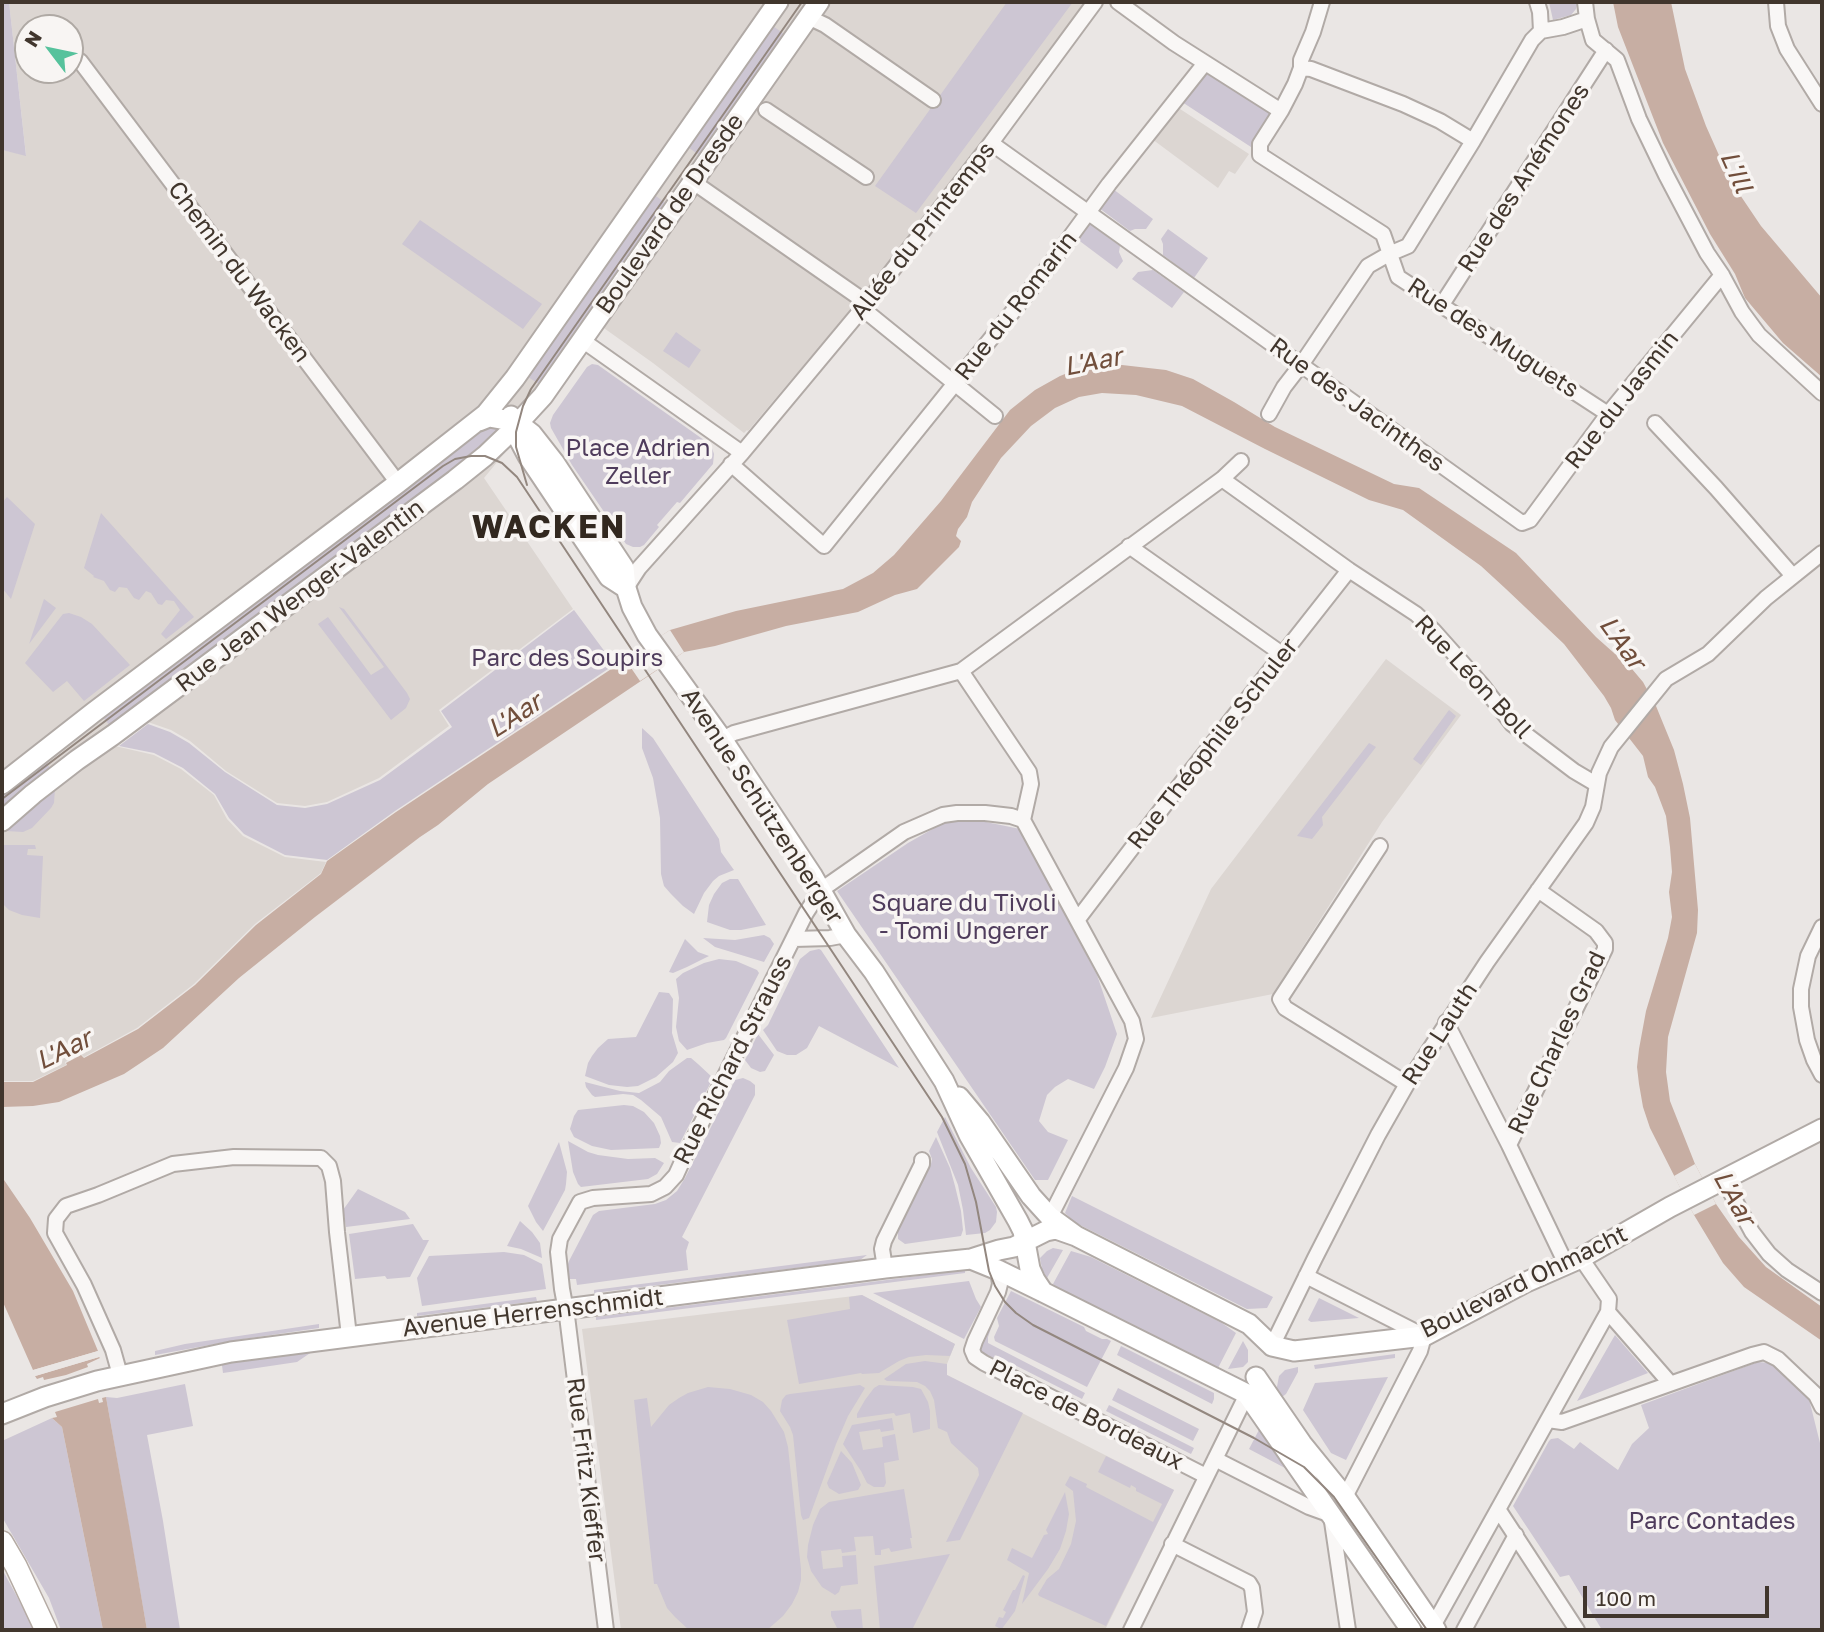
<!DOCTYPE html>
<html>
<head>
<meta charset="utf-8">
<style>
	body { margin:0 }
	#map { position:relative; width:1824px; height:1632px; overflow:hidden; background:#eae6e4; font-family:"Golos Text",sans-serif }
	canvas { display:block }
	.frame { position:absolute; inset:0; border:4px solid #41362d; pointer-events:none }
	.north { position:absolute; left:14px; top:14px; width:70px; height:70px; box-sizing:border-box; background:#f8f5f3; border:2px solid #afa9a4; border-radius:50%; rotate:302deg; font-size:19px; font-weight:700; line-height:28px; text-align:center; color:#41362d }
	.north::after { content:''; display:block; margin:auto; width:24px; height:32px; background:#56c29c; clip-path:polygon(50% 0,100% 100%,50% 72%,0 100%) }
	.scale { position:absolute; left:1583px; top:1586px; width:186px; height:32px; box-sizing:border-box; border:4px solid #41362d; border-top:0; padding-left:9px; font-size:21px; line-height:24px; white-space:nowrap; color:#41362d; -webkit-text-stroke:5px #f8f5f3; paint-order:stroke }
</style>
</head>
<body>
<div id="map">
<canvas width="1824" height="1632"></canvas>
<div class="frame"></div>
<div class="north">N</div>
<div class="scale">100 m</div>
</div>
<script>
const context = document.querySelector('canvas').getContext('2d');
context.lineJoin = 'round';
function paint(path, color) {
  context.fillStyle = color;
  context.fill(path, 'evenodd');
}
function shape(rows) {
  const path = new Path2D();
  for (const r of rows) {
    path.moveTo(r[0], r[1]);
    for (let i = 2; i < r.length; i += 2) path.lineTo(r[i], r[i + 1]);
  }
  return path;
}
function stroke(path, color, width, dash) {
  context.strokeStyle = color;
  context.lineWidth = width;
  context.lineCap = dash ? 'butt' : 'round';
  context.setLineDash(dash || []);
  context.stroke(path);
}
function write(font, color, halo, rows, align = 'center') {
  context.font = font + ' "Golos Text",sans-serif';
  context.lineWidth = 7;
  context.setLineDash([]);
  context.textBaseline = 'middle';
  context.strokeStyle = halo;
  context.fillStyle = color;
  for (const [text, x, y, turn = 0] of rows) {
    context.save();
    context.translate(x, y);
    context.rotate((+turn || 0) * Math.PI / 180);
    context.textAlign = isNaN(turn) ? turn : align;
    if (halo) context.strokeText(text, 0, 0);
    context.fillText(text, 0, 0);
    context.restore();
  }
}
const built = shape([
	[9,2,1086,2,911,238,748,431,747,430,744,433,653,363,601,326,545,404,484,478,573,609,439,710,449,726,379,778,327,802,305,806,277,803,226,771,190,741,171,730,148,722,115,746,154,755,181,769,214,795,227,819,243,836,285,857,326,862,321,873,255,924,194,984,137,1028,84,1057,81,1054,65,1062,66,1065,33,1081,2,1081,2,150,26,155],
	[28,28,70,28,70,70,28,70],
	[1177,107,1249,154,1235,174,1229,171,1218,188,1152,139],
	[1386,659,1461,715,1382,822,1273,994,1151,1018,1211,889],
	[862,1295,955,1344,947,1364,947,1375,1174,1490,1105,1630,621,1630,582,1329]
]);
const green = shape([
	[2,2,9,2,26,156,2,150],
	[1007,2,1073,2,916,213,875,186],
	[1549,2,1576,2,1577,4,1576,9,1571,15,1553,20],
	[770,24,787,36,702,157,685,145],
	[1208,69,1274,112,1251,147,1182,102],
	[1113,189,1153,219,1146,229,1135,229,1130,231,1099,208],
	[652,193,668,205,542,386,525,375],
	[420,220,542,304,523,329,402,244],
	[1088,223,1120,246,1119,252,1123,261,1117,269,1077,239],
	[1168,229,1208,258,1194,278,1163,255,1163,244,1161,239],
	[1153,270,1184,292,1172,308,1132,279,1138,272],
	[676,332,701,350,689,368,663,351],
	[592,364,598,365,711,445,714,454,713,464,680,503,677,502,664,517,657,525,659,527,644,545,640,547,633,547,626,544,572,465,551,428,550,423,553,415,587,367],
	[484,426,498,429,498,430,492,440,113,730,100,713],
	[7,497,35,524,11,599,2,588,2,503],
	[101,513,194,617,166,639,161,634,180,610,174,601,166,600,162,605,158,604,151,593,146,591,139,600,134,598,127,588,119,587,115,592,110,590,104,581,93,577,94,576,84,568],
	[44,599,56,608,29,644],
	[339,607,344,609,407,693,410,699,406,708,391,720,318,624,328,617,371,675,384,667],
	[574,610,608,656,618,651,623,659,395,811,327,860,285,855,244,834,229,818,215,794,183,768,154,753,119,746,148,724,170,732,189,743,225,772,277,805,305,808,327,804,380,780,452,727,441,711],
	[69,613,81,617,92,624,130,665,84,701,67,681,53,692,25,663,59,619,63,614],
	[1449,710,1456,716,1421,765,1413,759],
	[642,728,653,738,719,839,721,852,734,870,719,876,713,881,704,893,694,914,683,906,671,894,664,886,661,874,660,818,653,778,642,748],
	[1369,743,1376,747,1322,817,1323,825,1312,839,1297,836],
	[42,757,53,772,2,814,2,789],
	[55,789,54,803,51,808,32,828,23,832,6,831],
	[945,822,986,822,1020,829,1097,975,1117,1034,1105,1067,1094,1089,1068,1079,1055,1087,1047,1095,1039,1121,1048,1132,1068,1140,1048,1180,1035,1180,837,891,908,843],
	[2,845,35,845,36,849,28,849,27,855,43,856,40,918,22,915,9,910,2,903],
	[730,879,738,879,766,925,741,930,730,930,707,922,709,905,714,894,722,883],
	[764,935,770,938,774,944,764,962,715,947,703,938,735,940],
	[685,939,698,952,709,956,687,967,673,973,669,972],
	[819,949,821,950,899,1068,819,1026,807,1048,796,1055,787,1055,777,1051,763,1030,768,1025,800,959,810,951],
	[719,959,736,961,757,970,759,973,726,1038,724,1040,707,1043,687,1050,679,1041,676,1027,679,998,676,979,683,973,704,963],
	[659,992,669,993,673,999,672,1033,678,1053,673,1062,656,1077,638,1086,627,1087,609,1085,585,1076,588,1063,592,1056,598,1048,608,1039,636,1037],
	[758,1034,774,1055,765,1071,760,1072,751,1068,745,1060],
	[687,1058,691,1058,698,1064,712,1077,712,1080,680,1143,672,1142,661,1117,641,1100,633,1095,623,1094,595,1097,592,1095,586,1087,585,1082,620,1091,639,1093,660,1082,669,1071],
	[743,1078,750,1081,755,1085,755,1095,682,1237,689,1242,686,1251,688,1270,577,1285,576,1279,569,1279,567,1267,569,1261,593,1215,599,1211,655,1204,666,1200,677,1191,685,1178,735,1080],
	[624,1105,633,1106,644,1112,654,1123,660,1136,661,1143,659,1148,611,1150,592,1146,574,1137,570,1129,574,1116,578,1110],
	[945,1117,971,1168,996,1207,997,1212,996,1222,990,1230,985,1233,966,1235,963,1210,958,1185,937,1132],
	[936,1137,950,1168,955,1186,961,1211,963,1230,961,1236,905,1244,898,1239,898,1230,931,1164,932,1159,929,1151],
	[568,1141,588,1152,598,1155,628,1159,655,1158,664,1163,657,1174,648,1179,581,1187,578,1184,573,1172],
	[559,1142,567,1172,566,1184,565,1190,543,1231,536,1222,528,1206],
	[358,1189,405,1212,410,1219,346,1227,343,1210],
	[1072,1196,1273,1297,1267,1308,1247,1309,1074,1222,1065,1213],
	[520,1221,532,1232,540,1243,542,1258,521,1249,507,1246],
	[413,1224,423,1240,429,1240,410,1277,387,1279,385,1276,355,1279,349,1234],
	[1053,1248,1063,1250,1047,1278,1042,1269,1040,1258,1047,1251],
	[1071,1251,1091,1257,1222,1323,1236,1333,1218,1368,1067,1294,1057,1288,1053,1284],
	[504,1252,524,1255,542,1264,546,1289,422,1306,417,1278,429,1256],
	[867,1255,860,1260,594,1293,594,1290],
	[965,1270,965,1273,596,1320,596,1317],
	[969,1281,976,1299,981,1307,964,1339,873,1293],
	[1011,1291,1084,1327,1086,1331,1102,1339,1107,1339,1111,1341,1087,1387,995,1341,994,1337,999,1326,997,1318],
	[862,1295,955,1344,950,1356,926,1355,909,1357,899,1361,879,1373,862,1374,861,1373,799,1384,787,1320,850,1309,849,1297],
	[536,1297,537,1301,417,1316,417,1313],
	[1319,1298,1359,1318,1311,1322,1308,1320],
	[992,1321,993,1323,988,1337,988,1343,1085,1393,1082,1399,995,1355,991,1362,979,1351,980,1338],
	[319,1324,319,1328,237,1340,155,1355,155,1351,185,1344],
	[1615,1335,1648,1373,1577,1401],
	[1243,1341,1248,1350,1248,1362,1243,1367,1228,1369],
	[322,1345,297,1362,223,1373,221,1358],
	[1121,1346,1214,1393,1214,1399,1212,1404,1117,1355],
	[1395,1354,1395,1358,1315,1369,1314,1365],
	[925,1361,947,1364,947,1375,1023,1413,960,1540,946,1542,979,1475,978,1468,951,1443,947,1432,938,1428,934,1400,930,1391,925,1386,917,1382,887,1381,884,1379,906,1364],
	[1758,1362,1770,1363,1775,1367,1809,1399,1822,1451,1822,1630,1602,1630,1569,1575,1560,1577,1513,1506,1549,1441,1551,1439,1558,1438,1574,1449,1580,1442,1618,1470,1632,1444,1649,1428,1641,1405],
	[1298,1367,1298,1372,1286,1394,1278,1400,1276,1392,1279,1376,1285,1370],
	[1388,1377,1346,1460,1331,1453,1303,1410,1315,1383],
	[185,1384,193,1426,147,1435,163,1521,180,1630,147,1630,106,1397,117,1398],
	[860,1385,865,1388,848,1416,836,1444,809,1518,803,1520,801,1515,793,1435,790,1427,780,1411,782,1400,786,1395,790,1394],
	[879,1385,913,1387,921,1389,928,1402,930,1411,930,1429,913,1433,910,1413,896,1416,894,1413,857,1418,857,1414,865,1400,874,1388],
	[708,1387,730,1389,751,1395,763,1402,771,1411,784,1432,788,1447,801,1569,801,1580,798,1592,792,1604,783,1616,767,1630,689,1630,675,1617,667,1608,657,1584,654,1584,634,1400,647,1398,651,1427,669,1405,679,1398,688,1393],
	[1118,1388,1199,1429,1193,1441,1112,1400],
	[1109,1405,1194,1448,1191,1454,1106,1411],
	[52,1418,62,1427,103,1630,61,1630,49,1598,2,1517,2,1441],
	[892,1418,894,1430,881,1432,880,1429,859,1432,863,1450,883,1447,882,1437,895,1434,899,1460,884,1463,886,1483,884,1487,874,1487,867,1483,861,1471,843,1444,852,1425],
	[1261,1426,1313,1496,1309,1501,1285,1468,1249,1449],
	[841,1451,852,1463,861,1485,858,1490,839,1494,829,1488,827,1483],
	[1102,1454,1174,1490,1106,1626,1039,1596,1038,1594,1047,1579,1059,1569,1071,1544,1076,1521,1073,1491,1065,1485,1070,1476,1087,1484,1086,1487,1153,1522,1162,1504,1136,1491,1136,1488,1131,1485,1130,1488,1098,1472,1106,1456],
	[904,1489,912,1538,910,1538,912,1548,891,1552,889,1548,881,1550,881,1555,875,1555,873,1536,854,1537,856,1551,842,1553,841,1549,821,1551,823,1569,843,1567,842,1556,856,1555,858,1584,841,1586,839,1592,835,1595,822,1587,811,1571,807,1557,808,1545,813,1525,820,1509,829,1502],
	[1065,1492,1069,1514,1066,1531,1060,1549,1048,1569,1022,1604,1029,1573,1007,1560,1012,1548,1032,1558,1044,1535,1048,1534,1046,1530],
	[950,1554,912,1630,880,1630,874,1566],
	[2,1569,27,1615,33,1630,5,1630,2,1623],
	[1023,1575,1025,1576,1015,1611,1001,1630,998,1630,999,1628,995,1626,999,1617,1003,1618,1006,1612,1003,1610,1013,1590,1015,1590],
	[861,1609,863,1630,838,1630,831,1616,831,1611]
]);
const water = shape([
	[1613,2,1671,2,1685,69,1706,126,1730,180,1761,226,1822,298,1822,377,1783,343,1745,298,1735,274,1710,234,1663,143,1618,27],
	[1122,365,1166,370,1193,379,1234,402,1275,427,1394,484,1419,488,1516,553,1596,637,1632,669,1643,682,1656,706,1674,750,1683,784,1690,818,1698,910,1697,933,1668,1037,1666,1072,1670,1101,1695,1164,1716,1204,1739,1237,1766,1267,1822,1307,1822,1341,1744,1287,1723,1263,1694,1215,1650,1128,1643,1107,1639,1084,1637,1067,1639,1049,1646,1011,1668,938,1672,917,1669,892,1672,872,1670,847,1666,816,1655,787,1648,777,1643,756,1615,720,1611,708,1604,696,1564,644,1506,589,1481,566,1403,510,1369,500,1265,449,1182,406,1136,395,1102,393,1079,397,1055,408,1031,426,1001,458,972,502,967,517,958,529,956,536,961,541,959,547,917,589,895,595,858,612,786,626,715,646,684,652,488,784,438,825,420,837,315,917,239,978,163,1048,124,1074,59,1102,33,1106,2,1107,2,1082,33,1082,67,1065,66,1063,81,1055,84,1058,138,1029,195,985,256,925,321,874,327,861,396,812,670,630,736,611,843,589,873,573,894,555,941,501,1010,410,1035,390,1060,376,1083,367],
	[2,1177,30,1218,73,1291,98,1351,33,1370,2,1300],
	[99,1357,100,1358,87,1364,88,1367,66,1375,44,1380,43,1377,37,1379,35,1376],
	[106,1397,129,1525,147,1630,103,1630,62,1427,52,1418,57,1417,55,1412,98,1399,99,1403,103,1402,102,1398]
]);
const pier = shape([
	[670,630,684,652,640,681,625,659],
	[1695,1164,1716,1204,1694,1215,1674,1176],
	[98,1351,100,1353,99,1357,32,1377,33,1374,30,1371]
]);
const minor = shape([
	[1118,2,1174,43,1281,111],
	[1322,2,1313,32,1301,60,1301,68,1295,84,1281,111,1260,144,1260,155,1383,234,1398,277,1608,414],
	[1537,2,1540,12,1541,31,1563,27,1587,19],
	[1585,2,1587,19,1593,40,1617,60,1639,119,1666,175,1707,253,1722,275,1742,312,1759,335,1822,393],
	[1776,2,1778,26,1787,49,1822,104],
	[808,17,825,25,933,100],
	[80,61,398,483],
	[1301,68,1311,69,1403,104,1440,121,1473,141],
	[766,110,866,177],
	[991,143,1522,523,1530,520,1608,414,1722,275],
	[690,185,699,186,867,303],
	[1441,306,1606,50],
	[863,309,995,416],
	[582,340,742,453],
	[1269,414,1284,387,1301,365,1368,266,1389,254,1408,246,1473,141,1532,40,1541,31],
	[1655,423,1716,488,1793,576],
	[731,464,824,546,1043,274,1109,184,1205,63],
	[1222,479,1349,570,1416,614,1433,630,1482,685,1512,724,1574,771,1596,784],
	[1129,546,1282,654],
	[626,588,639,568,742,453,867,303,991,143,1095,2],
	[961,671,1029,772,1031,784,1023,820],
	[722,739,734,733,961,671,1222,479,1241,461],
	[1380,846,1280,999,1285,1008,1407,1084],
	[1078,919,1183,781,1349,570],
	[1822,927,1808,956,1801,989,1801,1007,1807,1040,1814,1060,1822,1075],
	[794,939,830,938,846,935],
	[1446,1022,1509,1145,1566,1264],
	[1509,1145,1605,949,1605,943,1596,931,1538,890],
	[1724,1180,1752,1232,1769,1254,1787,1270,1822,1293],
	[885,1268,882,1249,884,1241,922,1164,922,1160],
	[998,1270,1000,1284,998,1292,975,1341,972,1350,975,1357,984,1363,1206,1476],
	[1306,1276,1424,1336,1420,1351,1345,1497],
	[1608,1312,1670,1383],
	[1272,1346,1315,1258,1378,1135,1407,1084,1487,962,1586,823,1593,807,1599,773,1611,747,1666,679,1708,654,1766,598,1822,553],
	[120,1375,113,1350,84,1285,55,1233,56,1219,66,1206,98,1195,173,1164,234,1157,321,1158,329,1166,333,1181,337,1232,349,1336],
	[1548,1420,1562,1422,1752,1355,1764,1352,1778,1359,1816,1395,1822,1407],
	[1215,1459,1309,1507,1331,1515,1348,1630],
	[1498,1509,1577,1630],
	[1172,1544,1249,1583,1252,1588,1255,1612,1249,1630],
	[1433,1626,1608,1312,1609,1299,1581,1258],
	[606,1630,567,1316,562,1289,558,1252,560,1239,580,1202,593,1198,651,1194,665,1187,676,1175,681,1164,806,913,821,890,904,832,943,815,957,813,985,813,1011,816,1023,820,1132,1021,1136,1039,1126,1068,1050,1217],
	[1131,1630,1247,1394],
	[1464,1630,1516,1535]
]);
const secondary = shape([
	[511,416,519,439,528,456,609,577,626,588],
	[479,421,489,417,506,420,523,427,532,434,554,462,624,568,626,588,632,607,647,635,722,739,812,875,846,935,874,972,944,1081,969,1135,1018,1221,1023,1231,1030,1269,1035,1280,1043,1292],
	[2,784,94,712,398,483,486,414,515,378,778,2],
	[2,821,33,794,77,760,113,735,455,480,485,456,508,434,543,396,819,2],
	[959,1097,980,1122,1031,1196,1050,1217,1076,1236,1249,1324,1272,1346],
	[971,1259,998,1270,1043,1292,1247,1394,1411,1630],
	[1272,1346,1294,1351,1303,1350,1424,1336,1524,1283,1581,1258,1670,1207,1822,1129],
	[1256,1377,1302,1444,1345,1497,1436,1630],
	[2,1414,45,1397,97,1381,231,1352,885,1268,971,1259,999,1250,1014,1247,1046,1231,1056,1229,1076,1236]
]);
const primary = shape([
	[2,1542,16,1566,46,1630]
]);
const tram = shape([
	[527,485,516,447,516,432,523,406,531,389,802,2],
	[2,799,443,466,455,459,471,456,485,456,502,463,517,477,535,504,942,1117,965,1164,976,1202,989,1271,995,1286,1005,1302,1016,1313,1033,1325,1254,1438,1304,1467,1334,1497,1427,1630]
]);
const streetNames = [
	["Rue des Anémones",1524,178,-57],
	["Boulevard de Dresde",670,214,-55],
	["Allée du Printemps",923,231,-52],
	["Chemin du Wacken",239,272,53],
	["Rue du Romarin",1016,306,-52],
	["Rue des Muguets",1493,338,33],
	["Rue du Jasmin",1622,400,-52],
	["Rue des Jacinthes",1357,405,36],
	["Rue Jean Wenger-Valentin",300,596,-37],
	["Rue Léon Boll",1473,677,47],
	["Rue Théophile Schuler",1213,744,-52],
	["Avenue Schützenberger",762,806,57],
	["Rue Lauth",1440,1034,-57],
	["Rue Charles Grad",1557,1043,-65],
	["Rue Richard Strauss",733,1060,-63],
	["Boulevard Ohmacht",1524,1282,-26],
	["Avenue Herrenschmidt",533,1313,-7],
	["Place de Bordeaux",1086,1415,27],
	["Rue Fritz Kieffer",586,1470,83]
];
const parkNames = [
	["Place Adrien",638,448],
	["Zeller",638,476],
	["Parc des Soupirs",567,658],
	["Square du Tivoli",964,903],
	["- Tomi Ungerer",964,931],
	["Parc Contades",1712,1521]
];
const waterNames = [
	["L'Ill",1736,172,66],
	["L'Aar",1093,362,-11],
	["L'Aar",1622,643,54],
	["L'Aar",515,716,-33],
	["L'Aar",64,1050,-26],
	["L'Aar",1734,1198,61]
];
const districtNames = [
	["WACKEN",549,528]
];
paint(built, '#dcd6d2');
paint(green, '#cdc6d3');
paint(water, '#c7aea3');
paint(pier, '#eae6e4');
stroke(minor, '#b1aaa6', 18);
stroke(secondary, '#b1aaa6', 23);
stroke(primary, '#b5aba4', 24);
stroke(minor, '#f9f7f6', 14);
stroke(secondary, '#fff', 19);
stroke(primary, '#fff', 21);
stroke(tram, '#93877f', 2);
write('24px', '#41362d', '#f8f5f3', streetNames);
write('24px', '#4f3c5c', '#f8f5f3', parkNames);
write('italic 26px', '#714e3b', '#f8f5f3', waterNames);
context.letterSpacing = '2px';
write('bold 32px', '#32281f', '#f8f5f3', districtNames);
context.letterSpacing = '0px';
</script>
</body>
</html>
